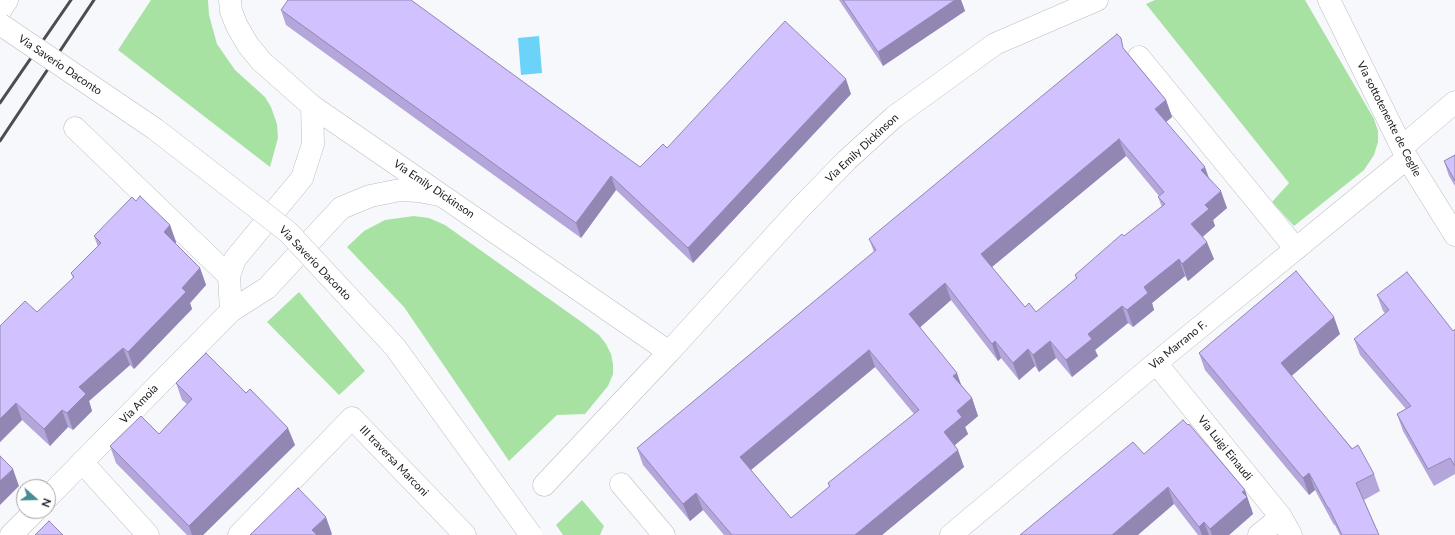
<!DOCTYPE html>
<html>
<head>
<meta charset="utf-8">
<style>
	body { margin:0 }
	#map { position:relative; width:1455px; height:535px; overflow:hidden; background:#f6f8fc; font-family:Lato,sans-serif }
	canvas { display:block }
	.north { position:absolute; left:16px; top:479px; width:40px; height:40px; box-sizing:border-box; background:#fff; border:1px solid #a3a3a4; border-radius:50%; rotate:110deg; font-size:11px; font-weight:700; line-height:16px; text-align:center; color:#19191b }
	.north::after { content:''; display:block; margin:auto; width:14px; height:18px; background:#458c93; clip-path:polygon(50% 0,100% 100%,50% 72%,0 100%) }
</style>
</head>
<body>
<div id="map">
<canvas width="1455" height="535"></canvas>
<div class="north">N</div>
</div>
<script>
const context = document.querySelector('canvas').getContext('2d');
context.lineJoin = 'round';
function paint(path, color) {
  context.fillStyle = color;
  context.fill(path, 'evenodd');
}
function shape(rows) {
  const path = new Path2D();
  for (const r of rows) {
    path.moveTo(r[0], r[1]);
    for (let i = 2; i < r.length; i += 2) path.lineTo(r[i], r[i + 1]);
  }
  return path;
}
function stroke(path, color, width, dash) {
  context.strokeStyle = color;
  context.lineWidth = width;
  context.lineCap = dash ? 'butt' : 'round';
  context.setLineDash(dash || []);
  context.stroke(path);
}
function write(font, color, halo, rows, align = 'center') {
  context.font = font + ' Lato,sans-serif';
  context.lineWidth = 3.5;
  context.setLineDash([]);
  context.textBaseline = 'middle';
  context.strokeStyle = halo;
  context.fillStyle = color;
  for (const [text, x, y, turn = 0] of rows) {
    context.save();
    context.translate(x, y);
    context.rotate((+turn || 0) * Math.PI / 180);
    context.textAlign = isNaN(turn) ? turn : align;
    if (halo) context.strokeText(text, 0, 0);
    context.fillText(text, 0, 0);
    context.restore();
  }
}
const green = shape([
	[151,0,208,0,209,15,217,44,235,70,265,97,271,107,277,124,278,138,270,167,118,50],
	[1155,0,1305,0,1374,119,1378,131,1378,142,1374,155,1364,170,1294,226,1272,202,1289,183,1146,4],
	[414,216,429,218,445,225,583,323,599,335,606,344,611,354,613,364,613,374,608,386,585,414,557,415,509,461,404,307,347,247,364,231,385,220],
	[299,292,365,371,339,395,267,322],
	[582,500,604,526,600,535,563,535,556,525]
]);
const water = shape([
	[539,36,542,73,521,75,518,38]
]);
const minor = shape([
	[230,0,231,11,237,26,248,45,261,61,312,106,669,352,801,207,847,160,894,117,995,44,1097,0],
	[1329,0,1407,158,1455,235],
	[0,11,7,0],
	[1139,57,1296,249],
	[75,128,229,276],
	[1402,147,1455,102],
	[231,311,229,276,235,259,302,178,313,144,312,106],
	[1156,363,1281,517,1291,535],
	[82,462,148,535],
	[621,484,664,535],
	[544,485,669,352],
	[48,497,231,311,267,288,341,208,370,196,400,190,419,191,439,195],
	[11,535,35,511],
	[239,535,352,418,465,535],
	[951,535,1156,363,1407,158],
	[1259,535,1281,517]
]);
const rail = shape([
	[0,103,71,0],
	[0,141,94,0]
]);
const minorBridge = shape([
	[0,24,155,129,288,232,395,347,531,535]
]);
const wall = shape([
	[839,0,961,0,965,11,883,66],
	[281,10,640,167,667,148,851,94,693,263,616,190,581,238,286,25],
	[1125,50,1166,100,1172,117,1166,122,1210,179,1227,208,1213,220,1215,226,1203,237,1214,259,1188,281,1185,276,1152,303,1154,310,1133,327,1128,323,1095,350,1098,356,1072,377,1056,358,1039,372,1035,366,1019,380,1001,358,998,361,951,300,920,327,962,386,972,398,978,416,965,427,968,434,955,445,964,467,882,535,724,535,703,510,690,521,643,465,637,448,874,252,869,239],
	[1126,156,1159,196,1158,197,1162,207,1075,275,1076,279,1036,312,1025,307,992,267],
	[875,367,914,414,828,483,829,487,791,518,751,470],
	[1455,155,1455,186,1449,176,1444,161],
	[136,201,170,225,176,242,175,244,200,268,206,285,190,303,192,309,134,369,130,365,89,401,92,411,73,430,68,427,50,446,22,420,0,442,0,326,37,312,73,278,71,273,98,247,94,236],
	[1377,295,1453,331,1455,329,1455,474,1434,486,1403,431,1397,414,1406,409,1360,355,1354,339,1385,313,1383,311],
	[1340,334,1291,376,1374,474,1380,491,1364,500,1379,535,1340,535,1335,525,1334,525,1315,490,1309,495,1205,370,1199,353],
	[176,383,295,445,203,535,187,535,116,463,110,446,159,434,187,404,182,400],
	[1144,454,1251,507,1253,514,1229,535,1198,535,1174,504]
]);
const shadedWall = shape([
	[955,0,961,0,965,11,883,66,878,52],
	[846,79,851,94,693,263,688,248],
	[1166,100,1172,117,1161,126,1155,109],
	[1119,139,1126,156,987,271,981,254],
	[1205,167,1211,184,1201,170],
	[611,176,616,190,581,238,576,223],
	[1221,191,1227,208,1213,220,1215,226,1197,241,1191,224,1205,205],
	[170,225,176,242,170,250,164,232],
	[1207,242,1214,259,1188,281,1182,264],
	[1179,259,1185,276,1152,303,1154,310,1133,327,1127,310,1144,287],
	[200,268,206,285,190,303,192,309,134,369,128,352,182,288],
	[945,283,951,300,916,331,909,314],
	[1122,306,1128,323,1095,350,1098,356,1072,377,1066,360,1088,334],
	[1334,317,1340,334,1287,380,1281,363],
	[995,341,1001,358,998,361,992,344],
	[1050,341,1056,358,1039,372,1033,355],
	[123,348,130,365,89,401,92,411,73,430,67,413,79,387],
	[1028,349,1035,366,1019,380,1013,363],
	[869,350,875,367,746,474,740,457],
	[957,373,963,390,953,376],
	[972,398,978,416,965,427,968,434,950,449,944,432,957,411],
	[16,403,22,420,0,442,0,419],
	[62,410,68,427,50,446,44,429],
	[288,428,295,445,203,535,192,535,189,526],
	[958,450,964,467,882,535,855,535],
	[13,469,19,486,0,505,0,481],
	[1309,473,1315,490,1309,495,1303,478],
	[1168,487,1174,504,1138,535,1112,535],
	[1245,490,1253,514,1229,535,1212,535,1210,529,1242,492],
	[696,493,703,510,690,521,683,504],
	[326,517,332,534,331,535,314,535,312,530],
	[1204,522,1209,535,1202,535,1199,527]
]);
const building = shape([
	[288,0,411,0,640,167,663,144,667,148,785,21,846,79,688,248,611,176,576,223,281,10,288,0],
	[843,0,955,0,878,52,843,0],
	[1117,34,1121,38,1123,48,1166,100,1155,109,1205,167,1201,170,1221,191,1205,205,1209,209,1191,224,1207,242,1182,264,1179,259,1144,287,1148,293,1127,310,1122,306,1088,334,1092,339,1066,360,1050,341,1033,355,1028,349,1013,363,995,341,992,344,945,283,909,314,957,373,953,376,972,398,957,411,962,417,944,432,958,450,855,535,732,535,696,493,683,504,637,448,876,250,869,239,1117,34],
	[1119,139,1164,192,1158,197,1165,204,1124,236,1122,234,1075,275,1077,278,1036,312,1029,303,1025,307,981,254,1119,139],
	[869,350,919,410,828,483,830,486,791,518,740,457,869,350],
	[1455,155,1455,181,1444,161,1455,155],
	[140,196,170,225,164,232,200,268,182,288,186,292,128,352,123,348,79,387,86,394,67,413,62,410,44,429,16,403,0,419,0,326,25,301,37,312,74,277,71,273,101,243,94,236,132,197,136,201,140,196],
	[1296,271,1334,317,1281,363,1352,449,1358,445,1374,474,1356,483,1379,535,1342,535,1329,508,1328,508,1309,473,1303,478,1199,353,1296,271],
	[1407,272,1453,331,1455,329,1455,466,1450,458,1428,469,1397,414,1411,406,1354,339,1389,310,1377,295,1407,272],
	[206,353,246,393,250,389,288,428,189,526,110,446,141,416,159,434,192,399,176,383,206,353],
	[1183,420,1188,425,1189,424,1245,490,1242,492,1247,497,1210,529,1204,522,1199,527,1168,487,1112,535,1020,535,1133,442,1144,454,1183,420],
	[0,456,13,469,0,481,0,456],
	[298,488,326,517,312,530,317,535,250,535,298,488],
	[49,521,63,535,35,535,49,521]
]);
const streetNames = [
	["Via Saverio Daconto",60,65,34],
	["Via sottotenente de Ceglie",1389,119,63],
	["Via Emily Dickinson",862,148,-43],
	["Via Emily Dickinson",434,189,34],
	["Via Saverio Daconto",315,263,46],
	["Via Marrano F.",1178,345,-39],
	["Via Amoia",139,404,-46],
	["Via Luigi Einaudi",1225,448,51],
	["III traversa Marconi",394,461,46]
];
paint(green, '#a8e2a3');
paint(water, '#6cd3f8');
stroke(minor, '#bbbdc1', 23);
stroke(minor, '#fff', 22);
stroke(rail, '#4c4d4f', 3);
stroke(minorBridge, '#bbbdc1', 23, []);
stroke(minorBridge, '#fff', 22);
paint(wall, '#b4a6db');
paint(shadedWall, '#9287b2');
paint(building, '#d1c1ff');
stroke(building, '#9287b2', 1);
write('11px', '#19191b', '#fff', streetNames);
</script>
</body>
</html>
